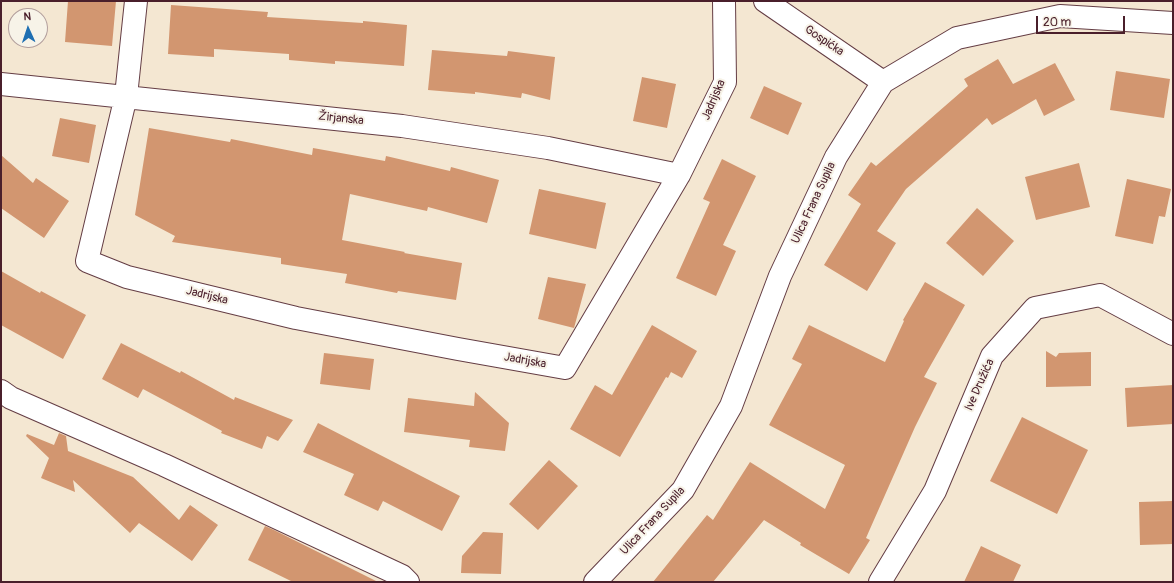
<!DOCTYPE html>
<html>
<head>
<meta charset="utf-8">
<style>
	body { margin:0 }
	#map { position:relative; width:1174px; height:583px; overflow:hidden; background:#f4e7d2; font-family:Pangolin,sans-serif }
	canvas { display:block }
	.frame { position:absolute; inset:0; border:2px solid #4a1f2b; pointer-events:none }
	.north { position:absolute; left:8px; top:8px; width:40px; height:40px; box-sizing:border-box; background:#f7f3e8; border:1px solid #b29e9c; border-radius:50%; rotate:357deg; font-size:11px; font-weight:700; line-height:16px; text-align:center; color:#4a1f2b }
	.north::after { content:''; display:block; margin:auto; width:14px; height:18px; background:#1f6fb2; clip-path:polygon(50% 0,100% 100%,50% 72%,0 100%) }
	.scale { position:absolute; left:1036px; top:16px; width:89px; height:18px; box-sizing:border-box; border:2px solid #4a1f2b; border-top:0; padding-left:5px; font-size:12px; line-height:14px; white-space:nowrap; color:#4a1f2b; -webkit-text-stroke:3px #f7f3e8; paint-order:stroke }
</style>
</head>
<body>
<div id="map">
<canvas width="1174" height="583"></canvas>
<div class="frame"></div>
<div class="north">N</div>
<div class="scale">20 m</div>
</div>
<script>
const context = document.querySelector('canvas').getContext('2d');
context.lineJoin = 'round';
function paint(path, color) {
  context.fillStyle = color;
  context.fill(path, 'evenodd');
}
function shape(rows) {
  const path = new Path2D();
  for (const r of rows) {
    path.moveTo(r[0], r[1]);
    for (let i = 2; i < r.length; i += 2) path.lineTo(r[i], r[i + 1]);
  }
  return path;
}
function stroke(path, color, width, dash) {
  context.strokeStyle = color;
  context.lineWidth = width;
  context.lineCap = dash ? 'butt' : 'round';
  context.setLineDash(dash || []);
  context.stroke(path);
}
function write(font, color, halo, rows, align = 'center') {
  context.font = font + ' Pangolin,sans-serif';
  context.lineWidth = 4;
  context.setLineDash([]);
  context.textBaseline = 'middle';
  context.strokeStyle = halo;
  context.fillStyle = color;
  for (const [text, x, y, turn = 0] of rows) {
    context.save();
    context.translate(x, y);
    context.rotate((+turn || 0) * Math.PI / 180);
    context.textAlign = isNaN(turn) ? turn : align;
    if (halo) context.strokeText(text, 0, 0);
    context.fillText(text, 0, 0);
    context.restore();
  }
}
const building = shape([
	[68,1,116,1,112,46,65,42],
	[171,5,268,12,267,17,363,23,363,21,407,25,404,66,335,61,335,64,289,60,289,54,214,49,214,57,168,54],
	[432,50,507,56,508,51,555,57,550,100,522,93,521,98,475,92,475,94,428,90],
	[998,59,1013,84,1055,63,1075,100,1044,116,1036,99,992,125,987,118,906,189,877,231,896,243,867,291,824,265,861,204,848,195,871,162,876,166,968,86,964,79],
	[1116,71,1170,79,1164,118,1110,110],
	[642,77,676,84,667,128,633,121],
	[764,86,802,103,788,135,750,118],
	[60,118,96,125,89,163,52,156],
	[149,128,230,142,231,139,312,155,313,148,385,161,386,156,450,171,451,167,499,180,487,223,428,207,427,211,350,194,342,240,405,252,404,253,462,263,456,300,398,291,397,293,345,283,347,274,281,264,281,258,172,242,175,236,135,215],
	[1,155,33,183,36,178,69,201,44,238,1,208],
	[722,159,756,176,723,245,736,251,716,296,676,278,710,202,703,199],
	[1079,163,1090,207,1036,220,1025,177],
	[1127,179,1171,189,1165,217,1159,216,1153,244,1115,236],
	[539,189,606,203,596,249,529,234],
	[977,208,1014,241,983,276,946,243],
	[1,271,40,293,41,291,86,315,63,359,1,325],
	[548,277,586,284,574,328,538,319],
	[925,282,965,305,924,377,937,383,915,427,866,538,870,540,849,574,800,545,801,543,764,520,713,582,653,582,707,515,713,520,750,462,825,509,845,465,769,425,802,364,792,359,809,325,885,362,904,321,903,320],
	[652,325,697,351,682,378,671,372,668,378,666,377,620,457,570,429,595,385,612,395],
	[121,343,180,373,181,371,234,400,235,397,293,420,278,441,267,436,262,449,221,433,222,431,143,389,138,398,102,379],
	[1046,351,1056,357,1059,353,1091,352,1091,386,1046,387],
	[324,353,374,359,370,390,320,384],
	[1173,385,1173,424,1127,427,1125,388],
	[475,392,509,423,505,451,469,447,470,440,404,432,408,398,474,406],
	[1022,417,1088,450,1057,514,990,481],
	[318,423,460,496,442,531,383,501,378,511,344,495,354,474,303,452],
	[59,433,66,436,68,451,133,477,179,520,190,505,218,525,192,561,139,523,130,533,73,480,75,492,41,478,49,458,26,436,27,434,54,445],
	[549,460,578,486,538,530,509,504],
	[1173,501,1173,544,1140,545,1139,502],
	[265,526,274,530,378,582,293,582,248,560],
	[483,532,503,533,501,574,461,573,462,556],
	[981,546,1021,565,1013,582,964,582]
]);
const minor = shape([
	[136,1,126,96,87,261,127,277,296,318,458,349,565,368,679,175,725,82,724,1],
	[765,1,883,82],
	[1,84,402,126,548,148,679,175],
	[1,391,11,398,164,465,402,576,408,582],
	[595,582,683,490,731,406,780,276,836,157,883,82,957,38,1060,16,1173,23],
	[880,582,935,491,992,356,1035,308,1100,295,1173,334]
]);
const streetNames = [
	["Gospićka",824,41,34],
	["Jadrijska",714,100,-67],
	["Žirjanska",341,119,6],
	["Ulica Frana Supila",814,203,-65],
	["Jadrijska",207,296,14],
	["Jadrijska",525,361,10],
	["Ive Družića",980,385,-66],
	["Ulica Frana Supila",653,521,-47]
];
paint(building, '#d29670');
stroke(minor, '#643d44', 24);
stroke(minor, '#fff', 22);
write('12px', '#4a1f2b', '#f7f3e8', streetNames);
</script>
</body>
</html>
